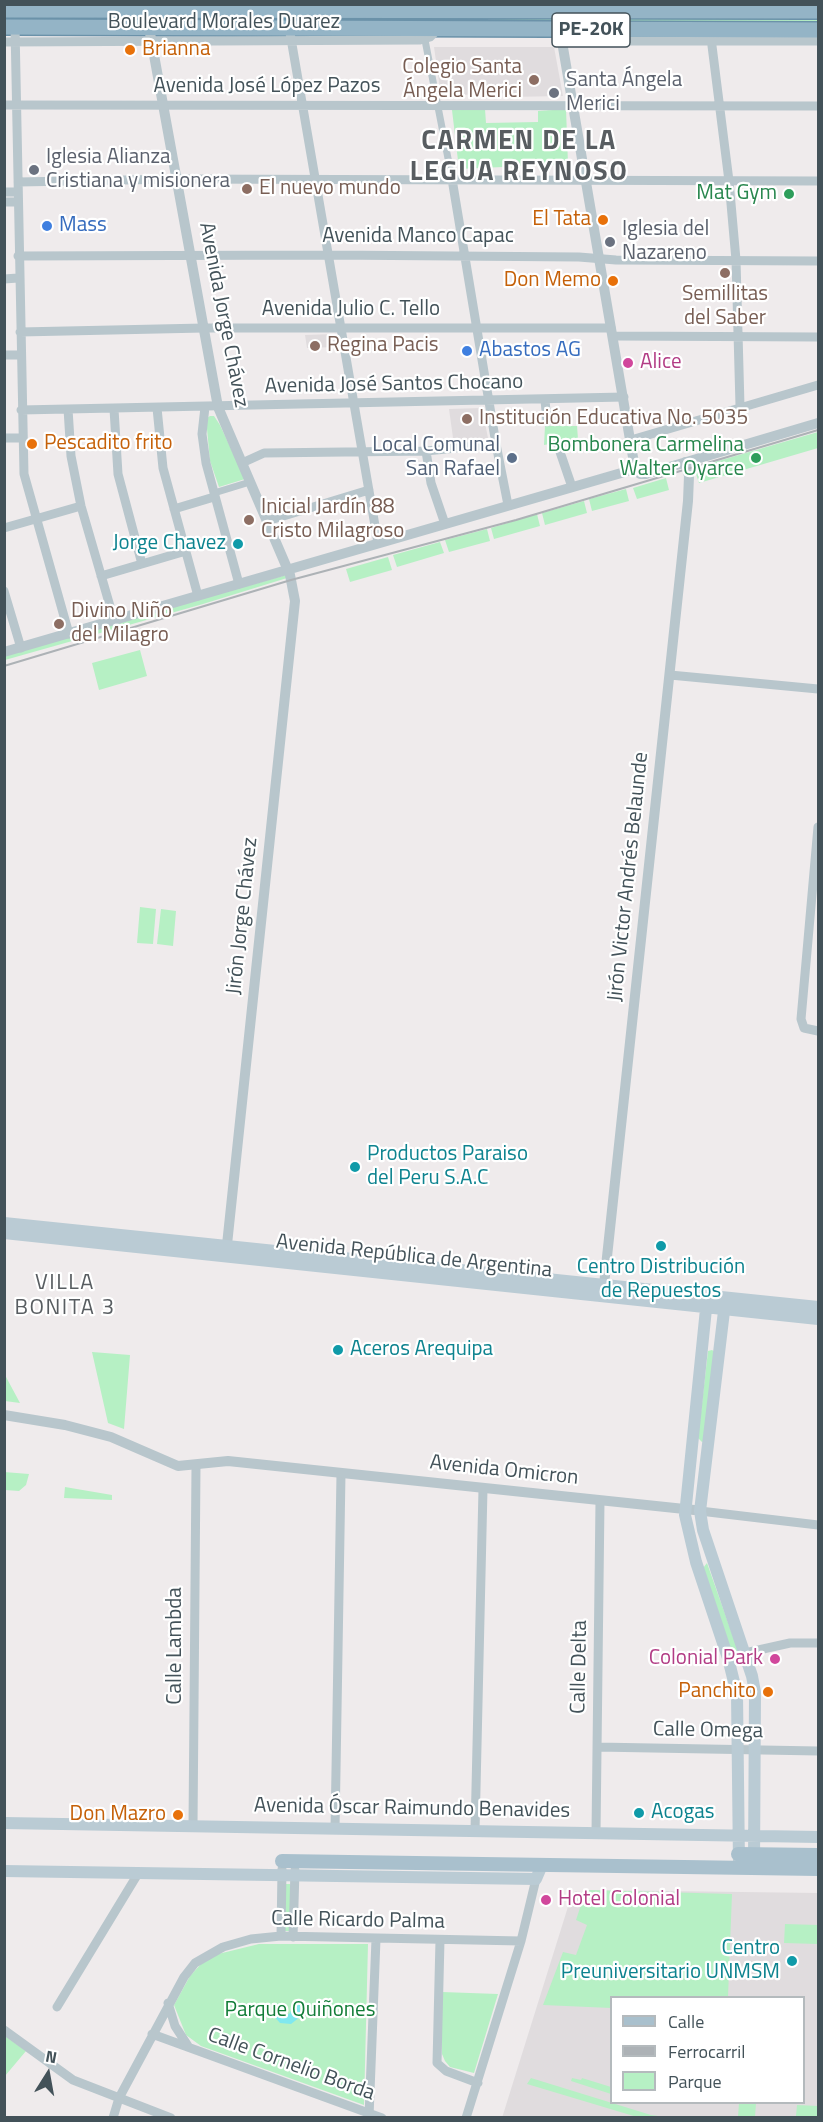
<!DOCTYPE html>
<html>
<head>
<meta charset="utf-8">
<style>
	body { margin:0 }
	#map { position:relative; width:823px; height:2122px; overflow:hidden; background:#efebec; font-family:"Titillium Web",sans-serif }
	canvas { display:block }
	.frame { position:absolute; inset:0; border:6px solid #435259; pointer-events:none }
	.legend { position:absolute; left:610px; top:1996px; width:195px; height:108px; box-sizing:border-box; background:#fff; border:2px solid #b4babd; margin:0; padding:8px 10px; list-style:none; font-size:18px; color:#435259 }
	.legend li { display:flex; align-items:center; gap:12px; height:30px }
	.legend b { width:30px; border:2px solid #b4babd }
	.north { position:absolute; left:18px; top:2044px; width:60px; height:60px; -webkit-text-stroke:4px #fff; paint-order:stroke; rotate:11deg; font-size:16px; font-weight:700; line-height:24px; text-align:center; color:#435259 }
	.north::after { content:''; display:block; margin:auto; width:21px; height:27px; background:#435259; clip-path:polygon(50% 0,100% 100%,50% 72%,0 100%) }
</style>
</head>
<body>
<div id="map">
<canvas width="823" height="2122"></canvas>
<div class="frame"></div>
<ul class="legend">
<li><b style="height:8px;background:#a9c0cd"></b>Calle</li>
<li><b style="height:8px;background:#adb2b6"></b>Ferrocarril</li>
<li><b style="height:16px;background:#b6f0c4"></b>Parque</li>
</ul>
<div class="north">N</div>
</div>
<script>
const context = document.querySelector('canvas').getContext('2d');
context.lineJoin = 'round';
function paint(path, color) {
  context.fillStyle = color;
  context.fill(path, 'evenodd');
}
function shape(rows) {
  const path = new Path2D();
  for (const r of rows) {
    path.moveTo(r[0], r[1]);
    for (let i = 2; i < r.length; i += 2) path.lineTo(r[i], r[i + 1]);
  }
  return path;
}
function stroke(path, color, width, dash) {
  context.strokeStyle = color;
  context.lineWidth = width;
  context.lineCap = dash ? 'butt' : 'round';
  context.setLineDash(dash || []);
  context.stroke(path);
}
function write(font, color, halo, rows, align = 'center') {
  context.font = font + ' "Titillium Web",sans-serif';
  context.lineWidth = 4.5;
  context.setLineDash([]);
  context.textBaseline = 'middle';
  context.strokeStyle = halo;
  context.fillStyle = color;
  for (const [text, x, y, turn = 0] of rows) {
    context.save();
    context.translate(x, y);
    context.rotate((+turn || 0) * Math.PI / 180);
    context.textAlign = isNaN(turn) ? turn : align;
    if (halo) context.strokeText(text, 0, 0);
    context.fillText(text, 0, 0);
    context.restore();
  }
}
const education = shape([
	[434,47,554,47,563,96,508,97,502,93,441,96],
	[335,334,336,347,307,348,305,335],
	[482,408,488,438,454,445,449,409],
	[589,1890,818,1893,818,2117,502,2118,572,1894,576,1891,585,1893],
	[612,1998,804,1998,804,2102,612,2102]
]);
const green = shape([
	[4,14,142,17,142,23,5,23],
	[818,14,818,23,496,25,495,22,495,17],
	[153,15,470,15,471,22,154,24],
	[485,109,486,123,538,122,538,111,566,109,568,164,459,169,452,110],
	[210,416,214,416,220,425,245,479,219,487,210,461,207,429,207,418],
	[545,426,577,426,578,439,544,445],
	[818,432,818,448,699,483,694,468],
	[666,478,669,490,637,499,633,488],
	[626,489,629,501,592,511,589,499],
	[584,501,587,513,545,525,542,513],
	[537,514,540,526,494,539,491,528],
	[487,529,490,541,449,552,445,540],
	[440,542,444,553,397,567,393,555],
	[388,557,392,570,350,582,346,569],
	[286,575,287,578,203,604,5,660,5,654],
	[140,650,147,676,99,690,92,663],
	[140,907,156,909,153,944,137,943],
	[161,909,176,911,173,946,157,944],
	[712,1350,715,1352,704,1441,702,1442,698,1438,708,1351],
	[92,1352,130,1355,124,1429,108,1423],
	[5,1375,20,1403,5,1401],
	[4,1472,29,1474,26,1485,19,1491,5,1490],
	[65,1487,112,1495,112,1500,64,1498],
	[707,1563,741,1659,740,1662,733,1661,703,1568],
	[285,1884,290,1884,290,1931,285,1931],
	[589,1890,732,1894,728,1997,612,1998,611,2008,543,2005,563,1952,576,1955,587,1925,576,1920,585,1893],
	[785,1924,818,1925,818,1944,784,1943],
	[259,1944,368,1944,364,2105,201,2046,186,2035,174,2005,190,1976,201,1964,218,1954],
	[442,1992,498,1994,474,2073,450,2067,445,2061,442,2054],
	[5,2036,26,2051,5,2076],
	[531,2078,651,2115,665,2117,637,2117,527,2084],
	[572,2078,581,2080,582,2078,611,2087,611,2094,571,2081],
	[739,2103,756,2103,755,2117,738,2117],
	[797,2105,818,2106,818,2117,796,2116]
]);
const water = shape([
	[272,2004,280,2004,283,2012,287,2015,290,2013,294,2004,300,2005,300,2017,291,2024,280,2023,272,2014]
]);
const pedestrian = shape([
	[425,40,452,179],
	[214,493,250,482]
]);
const minor = shape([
	[15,27,24,474,69,634],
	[289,27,378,543],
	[710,30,729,181,736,260,740,406],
	[561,37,577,41,818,41],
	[4,42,420,40,430,37,439,28],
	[4,105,818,106],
	[452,179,496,444,508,505],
	[18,182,178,179,818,181],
	[4,192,18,192],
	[4,202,17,202],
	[18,256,329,255,579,257,616,260,818,261],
	[4,279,18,278],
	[20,332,204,328,611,328],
	[613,336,818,337],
	[4,355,20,355],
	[545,400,547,422],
	[205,407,202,434,206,463,239,584],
	[157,408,163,468,198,596],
	[68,409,71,456,81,506,114,620],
	[114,409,118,474,142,564],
	[21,410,624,397],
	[4,438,22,438],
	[631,440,818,385],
	[558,446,572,487],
	[426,451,431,483,445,524],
	[242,463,264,453,426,451,496,444],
	[174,509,214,497],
	[267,521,369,490],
	[4,528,81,506],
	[101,576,186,551],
	[4,591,21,648],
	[670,675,818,689],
	[818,827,801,1019,804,1028,818,1031],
	[700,1511,818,1525],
	[745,1653,790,1643,818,1643],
	[597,1747,818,1751],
	[193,1826,196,1466],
	[335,1829,341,1474],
	[475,1831,483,1489],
	[596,1833,600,1501],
	[281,1936,282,1869],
	[293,1937,295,1870],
	[440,1940,437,2063,446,2071,478,2083],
	[168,2003,175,2026,188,2046],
	[57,2007,139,1872],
	[4,2030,73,2080,171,2118],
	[152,2034,382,2118],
	[369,2117,376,1939],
	[113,2118,119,2098,184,1977,195,1963,223,1947,251,1939,281,1936,521,1941],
	[466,2118,521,1941,536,1879]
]);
const tertiary = shape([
	[146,11,218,407,290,575,295,601,226,1254],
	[560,30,635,469],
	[635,469,640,474,646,474,818,423],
	[4,652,635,469],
	[603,1294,688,501,689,476,685,462],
	[4,1415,65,1425,111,1437,178,1466,228,1461,694,1510]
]);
const secondary = shape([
	[4,1223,818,1307],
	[4,1233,818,1319],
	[707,1299,685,1515,696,1562,728,1658,737,1694,739,1864],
	[725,1303,700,1511,703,1530,752,1676,755,1692,754,1864],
	[4,1823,818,1837],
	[4,1871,536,1879,542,1865]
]);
const primary = shape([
	[738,1854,818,1855],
	[282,1861,818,1869]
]);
const trunk = shape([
	[4,10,818,11],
	[4,27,818,30]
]);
const rail = shape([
	[4,666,291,580,516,520,818,430]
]);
const markers = [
	[130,50,6,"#e8710a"],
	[534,80,6,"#8d6e63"],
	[554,93,6,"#6b7280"],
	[34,170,6,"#6b7280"],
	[247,189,6,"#8d6e63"],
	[789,194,6,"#2e9e5b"],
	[603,220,6,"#e8710a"],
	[47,226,6,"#3f7fe0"],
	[610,242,6,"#6b7280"],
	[725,273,6,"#8d6e63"],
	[613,281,6,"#e8710a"],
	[315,346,6,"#8d6e63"],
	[467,351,6,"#3f7fe0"],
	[628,363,6,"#d1479c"],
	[467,419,6,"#8d6e63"],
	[32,444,6,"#e8710a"],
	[512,458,6,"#5c6f8a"],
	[756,458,6,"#2e9e5b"],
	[249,520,6,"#8d6e63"],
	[238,544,6,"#0f9aa8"],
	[59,624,6,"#8d6e63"],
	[355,1167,6,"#0f9aa8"],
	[661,1246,6,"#0f9aa8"],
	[338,1350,6,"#0f9aa8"],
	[775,1659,6,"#d1479c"],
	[768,1692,6,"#e8710a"],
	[639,1813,6,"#0f9aa8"],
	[178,1815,6,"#e8710a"],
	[546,1900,6,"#d1479c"],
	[792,1961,6,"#0f9aa8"]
];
const shields = [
	[591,30,78]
];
const shieldNames = [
	["PE-20K",591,30]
];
const streetNames = [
	["Boulevard Morales Duarez",224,23],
	["Avenida José López Pazos",267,87],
	["Avenida Manco Capac",418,237],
	["Avenida Julio C. Tello",351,310],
	["Avenida Jorge Chávez",223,315,79],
	["Avenida José Santos Chocano",394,385,-1],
	["Jirón Victor Andrés Belaunde",629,877,-84],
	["Jirón Jorge Chávez",243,916,-84],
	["Avenida República de Argentina",414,1257,6],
	["Avenida Omicron",504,1471,6],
	["Calle Lambda",176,1646,-90],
	["Calle Delta",580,1667,-89],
	["Calle Omega",708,1731,1],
	["Avenida Óscar Raimundo Benavides",412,1809,1],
	["Calle Ricardo Palma",358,1921,1],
	["Calle Cornelio Borda",291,2065,20]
];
const foodNames = [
	["Brianna",142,50,"left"],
	["El Tata",591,220],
	["Don Memo",601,281],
	["Pescadito frito",44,444,"left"],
	["Panchito",756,1692],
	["Don Mazro",166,1815]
];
const educationNames = [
	["Colegio Santa",522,68,"right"],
	["Ángela Merici",522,92,"right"],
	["El nuevo mundo",259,189],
	["Semillitas",725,295,"center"],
	["del Saber",725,319,"center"],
	["Regina Pacis",327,346],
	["Institución Educativa No. 5035",479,419],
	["Inicial Jardín 88",261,508],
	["Cristo Milagroso",261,532],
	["Divino Niño",71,612],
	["del Milagro",71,636]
];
const worshipNames = [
	["Santa Ángela",566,81],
	["Merici",566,105],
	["Iglesia Alianza",46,158],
	["Cristiana y misionera",46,182],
	["Iglesia del",622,230],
	["Nazareno",622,254]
];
const leisureNames = [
	["Mat Gym",777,194],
	["Bombonera Carmelina",744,446],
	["Walter Oyarce",744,470]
];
const shopNames = [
	["Mass",59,226],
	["Abastos AG",479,351]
];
const hotelNames = [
	["Alice",640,363],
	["Colonial Park",763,1659,"right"],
	["Hotel Colonial",558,1900]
];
const serviceNames = [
	["Local Comunal",500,446],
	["San Rafael",500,470]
];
const cultureNames = [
	["Jorge Chavez",226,544,"right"],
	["Productos Paraiso",367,1155],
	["del Peru S.A.C",367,1179],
	["Centro Distribución",661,1268,"center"],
	["de Repuestos",661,1292,"center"],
	["Aceros Arequipa",350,1350],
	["Acogas",651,1813],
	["Centro",780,1949,"right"],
	["Preuniversitario UNMSM",780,1973,"right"]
];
const parkNames = [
	["Parque Quiñones",300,2011]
];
const neighbourhoodNames = [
	["VILLA",65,1284],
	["BONITA 3",65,1309]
];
const districtNames = [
	["CARMEN DE LA",519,142],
	["LEGUA REYNOSO",519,173]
];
paint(education, '#e0dcde');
paint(green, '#b6f0c4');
paint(water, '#80e8ef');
stroke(trunk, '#6b92a9', 18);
stroke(pedestrian, '#b8c6cc', 7);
stroke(minor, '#b8c6cc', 9);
stroke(tertiary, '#b8c6cc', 10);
stroke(secondary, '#bacbd4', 12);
stroke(primary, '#a9c0cd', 14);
stroke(trunk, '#94b4c6', 15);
stroke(rail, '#adb2b6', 2);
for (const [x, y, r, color] of markers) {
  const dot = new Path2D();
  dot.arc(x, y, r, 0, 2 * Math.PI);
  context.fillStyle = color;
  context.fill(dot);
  stroke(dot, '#fff', 2);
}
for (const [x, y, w] of shields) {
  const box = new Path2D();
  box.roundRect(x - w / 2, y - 17, w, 34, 4.5);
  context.fillStyle = '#fff';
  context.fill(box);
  stroke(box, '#435259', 1.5);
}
write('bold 20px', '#435259', null, shieldNames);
write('21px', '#435259', '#fff', streetNames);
write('21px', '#c56008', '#fff', foodNames, 'right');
write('21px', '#785e54', '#fff', educationNames, 'left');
write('21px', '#5b616d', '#fff', worshipNames, 'left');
write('21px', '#27864d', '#fff', leisureNames, 'right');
write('21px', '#366cbe', '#fff', shopNames, 'left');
write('21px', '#b23c85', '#fff', hotelNames, 'left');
write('21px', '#4e5e75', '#fff', serviceNames, 'right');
write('21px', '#0d838f', '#fff', cultureNames, 'left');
write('21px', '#127d38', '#fff', parkNames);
context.letterSpacing = '1.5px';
write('22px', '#585d61', '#fff', neighbourhoodNames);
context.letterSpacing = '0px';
context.letterSpacing = '1.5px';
write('bold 27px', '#585d61', '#fff', districtNames);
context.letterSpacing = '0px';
</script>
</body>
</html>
